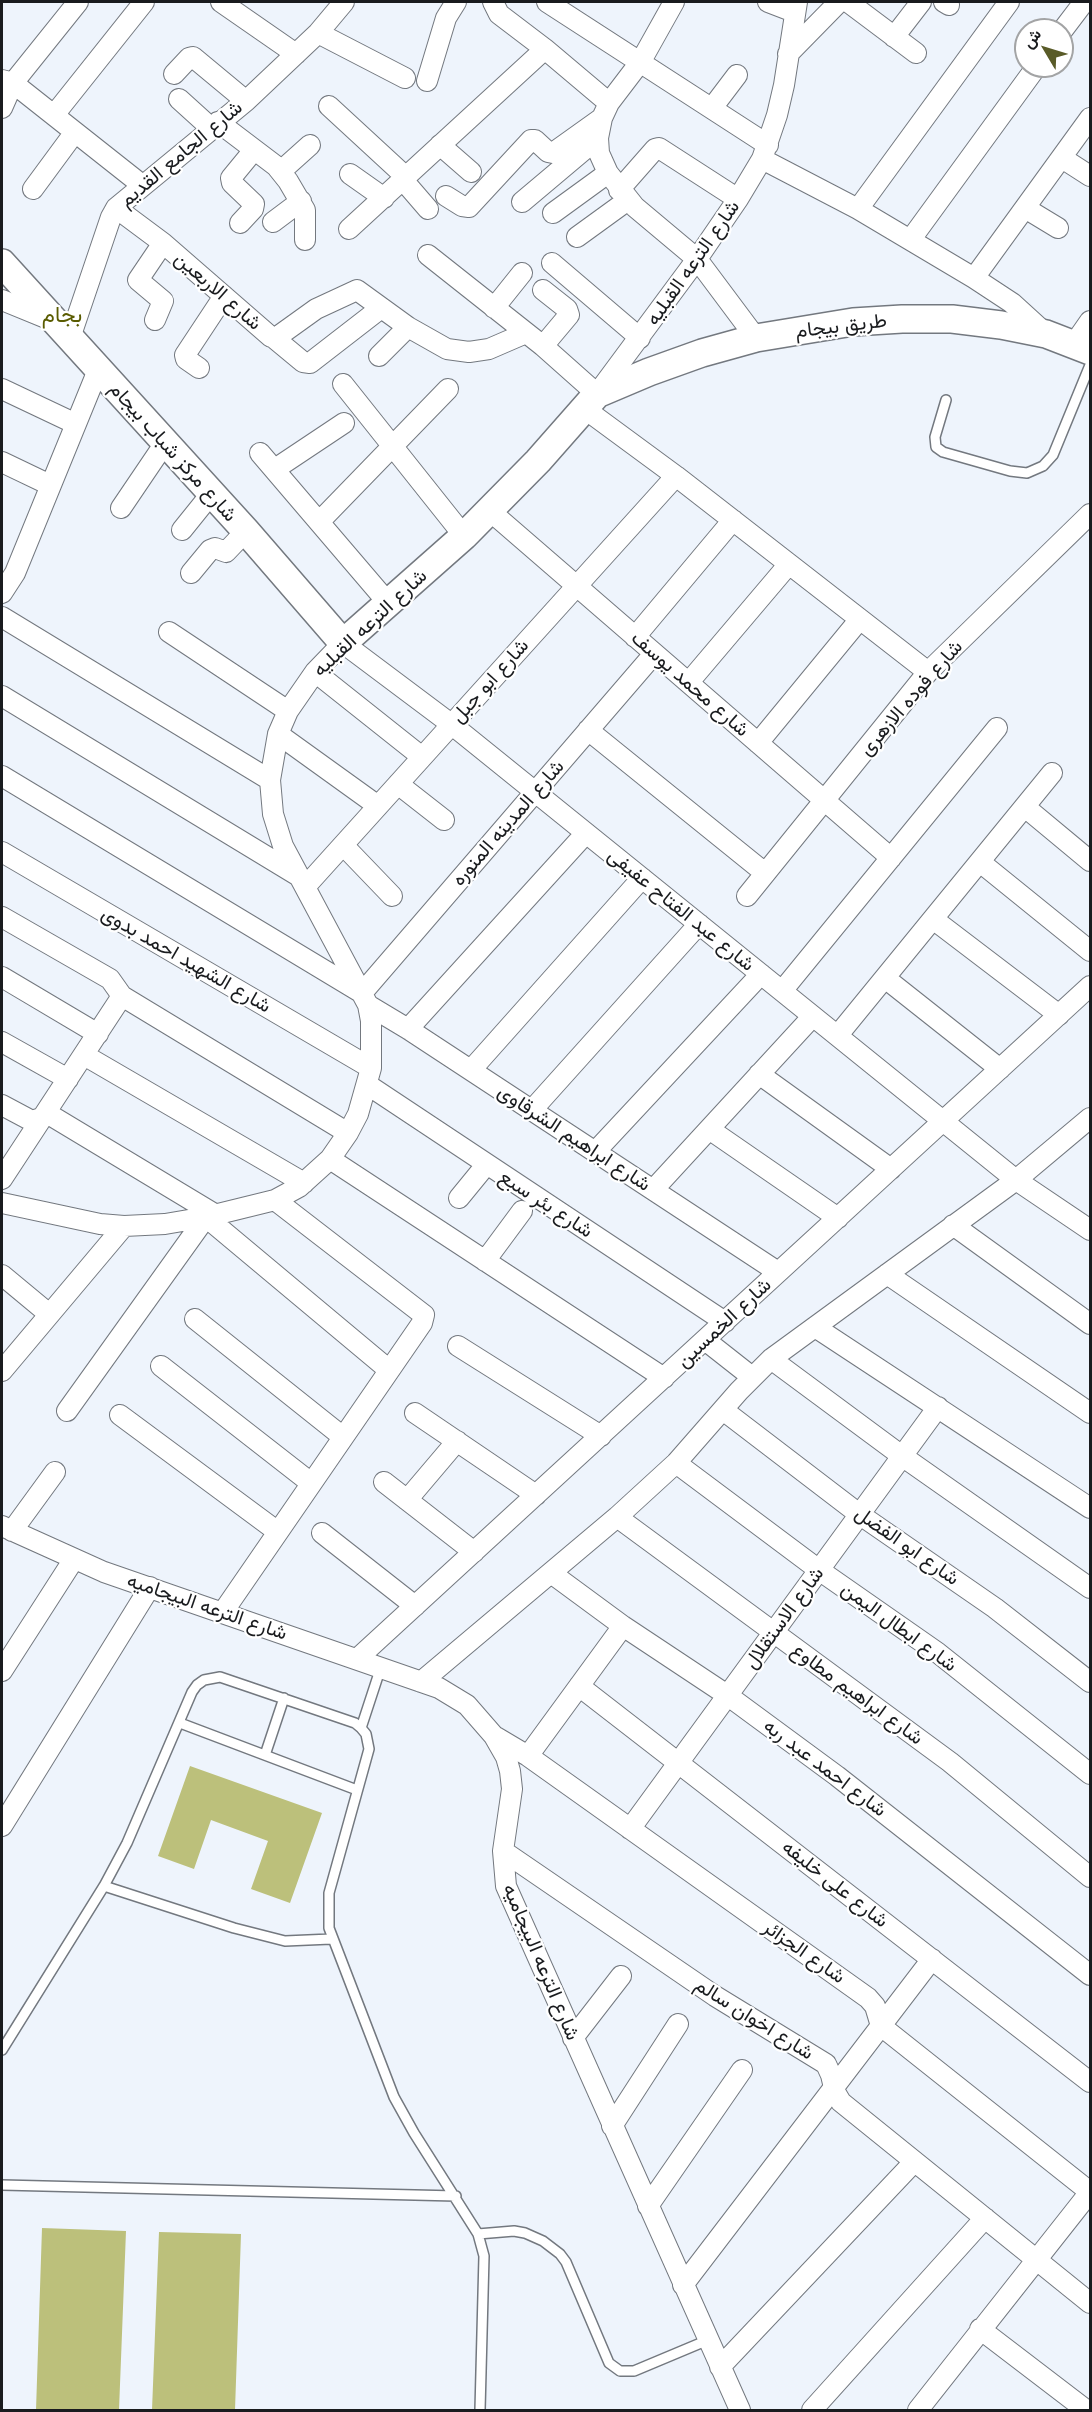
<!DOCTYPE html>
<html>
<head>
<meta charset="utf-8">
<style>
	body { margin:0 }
	#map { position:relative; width:1092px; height:2412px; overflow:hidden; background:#eef4fc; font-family:Inter,Vazirmatn,sans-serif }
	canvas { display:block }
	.frame { position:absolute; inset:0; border:3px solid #191b1e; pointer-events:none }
	.north { position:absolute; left:1014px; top:18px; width:60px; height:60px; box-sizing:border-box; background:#fff; border:2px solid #a3a4a5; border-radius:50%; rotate:308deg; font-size:16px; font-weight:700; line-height:24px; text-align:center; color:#191b1e }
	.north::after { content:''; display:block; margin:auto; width:21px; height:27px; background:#595b28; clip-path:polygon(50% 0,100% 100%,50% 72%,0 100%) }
</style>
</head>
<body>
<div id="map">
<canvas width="1092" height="2412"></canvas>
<div class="frame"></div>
<div class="north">ش</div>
</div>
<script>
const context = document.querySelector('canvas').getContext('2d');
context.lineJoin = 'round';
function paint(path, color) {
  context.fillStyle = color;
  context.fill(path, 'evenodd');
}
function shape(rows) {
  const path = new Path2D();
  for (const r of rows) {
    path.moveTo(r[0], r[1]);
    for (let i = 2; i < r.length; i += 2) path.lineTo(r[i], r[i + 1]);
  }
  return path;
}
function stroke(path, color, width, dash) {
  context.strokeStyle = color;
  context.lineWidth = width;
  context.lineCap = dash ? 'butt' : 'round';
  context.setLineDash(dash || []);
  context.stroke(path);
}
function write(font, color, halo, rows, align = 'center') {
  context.font = font + ' Inter,Vazirmatn,sans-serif';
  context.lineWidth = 4.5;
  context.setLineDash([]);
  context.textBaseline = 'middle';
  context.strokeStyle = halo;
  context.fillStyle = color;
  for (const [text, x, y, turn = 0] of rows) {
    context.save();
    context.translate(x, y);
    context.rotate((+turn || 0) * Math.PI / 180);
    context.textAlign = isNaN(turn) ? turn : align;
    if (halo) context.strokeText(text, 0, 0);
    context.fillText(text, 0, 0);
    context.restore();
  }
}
const building = shape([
	[190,1766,322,1813,290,1903,251,1889,268,1841,211,1820,194,1869,158,1856],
	[42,2228,126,2231,119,2410,36,2410],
	[159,2232,241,2234,235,2410,152,2410]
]);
const service = shape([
	[946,400,935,437,936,447,943,452,1010,471,1027,473,1043,466,1053,455,1090,365],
	[180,1723,357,1790],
	[361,1728,381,1667],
	[265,1755,284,1698],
	[104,1886,234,1928,285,1941,331,1939],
	[2,2050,104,1886,127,1843,192,1692,197,1685,204,1680,220,1677,355,1723,361,1728,366,1734,369,1749,329,1893,329,1928,394,2097,414,2133,478,2234,484,2256,480,2410],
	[2,2185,456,2196],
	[478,2234,514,2231,525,2233,543,2241,560,2254,566,2262,609,2363,620,2371,634,2371,708,2340]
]);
const minor = shape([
	[221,2,296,54],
	[493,2,499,14,545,49,609,103,602,118,598,138,599,153,608,173,635,207,697,259,756,338],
	[547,2,768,145],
	[768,2,794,12],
	[848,2,916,53],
	[944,2,949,5],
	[1062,31,1084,2],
	[318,33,405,78],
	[894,37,921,2],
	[788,54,839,2],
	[174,74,189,58,193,57,246,101],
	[2,80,13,83,142,185],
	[427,81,446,18,456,2],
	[179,99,211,128],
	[609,103,641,61,674,2],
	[329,106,406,177],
	[2,108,13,83,78,2],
	[712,108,737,75],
	[54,115,144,2],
	[218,122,276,166,288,181,305,210,305,240],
	[440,145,471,172],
	[1062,158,1090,176],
	[762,159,858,209,974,278,1012,303,1046,334],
	[281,171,310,145],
	[350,174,384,198],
	[403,180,428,209],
	[33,189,75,132],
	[619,190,655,149,659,148,738,199],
	[446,196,462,206,469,207,531,140,535,140,548,152,553,153,602,118],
	[522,202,598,138],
	[116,208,163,243,271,337,277,337,316,309,357,290,408,327,447,349,469,352,489,349,526,333],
	[1025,208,1058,228],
	[858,209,1009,2],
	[553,213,608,173],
	[273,222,301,201],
	[240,223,253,209,254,204,232,183,231,178,254,150],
	[349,229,545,49],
	[577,237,628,200],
	[911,239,1037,66],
	[428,255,543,346,597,394,697,259,738,199,762,159,777,115,784,85,797,2],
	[552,263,640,338],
	[974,278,1090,118],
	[543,290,567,309,569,315,543,346],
	[2,300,51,320],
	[494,308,522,273],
	[155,320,163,301,138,280,163,243],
	[70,338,111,217,116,208,246,101,318,33,344,2],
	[274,338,303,362,310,363,381,308],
	[1074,344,1090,321],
	[379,356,408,327],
	[199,368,186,359,185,355,224,296],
	[343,384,464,536],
	[2,389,76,424],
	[585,409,676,476,928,672],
	[260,453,389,604],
	[2,462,50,485],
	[275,469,344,423],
	[121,508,165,443],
	[490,511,891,858],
	[319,522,448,389],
	[182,530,211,494],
	[191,573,210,550,215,548,226,552,246,531],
	[2,593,15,573,98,370],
	[2,617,270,780],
	[169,632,288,711],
	[635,637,733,520],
	[315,672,422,757],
	[689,682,789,564],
	[2,696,297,875],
	[588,730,765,873],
	[278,734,378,806],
	[758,743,860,619],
	[2,776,362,993,654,654],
	[398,784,444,820],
	[1025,807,1090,861],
	[343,845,392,896],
	[2,852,371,1068],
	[980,862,1090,951],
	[305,887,676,476],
	[747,896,928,672,1090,514],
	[2,917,110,979,122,996,348,1133],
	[933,919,1059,1015],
	[2,977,98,1034],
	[885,978,1000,1069],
	[782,991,997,728],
	[368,1005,408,1029,778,1272],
	[408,1029,586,833],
	[838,1035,1052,773],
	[2,1042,68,1079],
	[84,1055,304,1183],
	[471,1070,642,878],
	[759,1074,891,1169],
	[368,1085,725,1322],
	[2,1105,32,1121,50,1115,216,1215],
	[532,1110,699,924],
	[709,1129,838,1218],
	[595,1152,761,974],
	[330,1159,664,1378],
	[2,1179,122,996],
	[653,1190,813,1016],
	[459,1198,486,1165],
	[2,1203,100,1224,124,1226,165,1224,206,1217,275,1200,299,1187,330,1159,348,1133,358,1114,371,1068,371,1021,368,1005,283,846,273,814,270,780,278,734,288,711,315,672,343,643,451,724,1016,1180,1090,1230],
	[953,1225,1090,1324],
	[485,1261,522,1211],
	[887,1274,1090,1413],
	[2,1275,49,1314],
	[195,1319,343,1437],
	[815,1327,1090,1508],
	[705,1340,752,1377],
	[458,1346,601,1436],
	[771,1359,902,1456,1090,1588],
	[161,1366,311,1483],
	[2,1371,124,1226],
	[723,1410,859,1514,995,1608,1090,1682],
	[67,1411,206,1217,389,1370],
	[415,1413,536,1495],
	[120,1415,278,1532],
	[676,1463,819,1570,938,1653,1090,1774],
	[384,1482,474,1552],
	[407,1500,457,1441],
	[617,1517,950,1762,1090,1877],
	[2,1526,104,1572,439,1688,467,1705,494,1736,506,1757,510,1771,512,1789,503,1851,506,1886,740,2410],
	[12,1531,55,1472],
	[322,1533,415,1606],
	[551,1573,623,1626,727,1695,837,1776,1090,1975],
	[223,1612,422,1323,424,1315,275,1200],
	[357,1659,1090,986],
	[2,1671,74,1559],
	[421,1682,617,1517,676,1463,739,1391,771,1359,1016,1180,1090,1118],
	[579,1686,1090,2082],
	[496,1737,528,1756,868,1998,875,2006,881,2026,1090,2192],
	[528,1756,623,1626],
	[2,1826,150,1587],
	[630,1829,938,1407],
	[503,1851,715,1996,826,2064,831,2075,835,2092,841,2102,1090,2303],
	[573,2038,621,1976],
	[612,2126,678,2024],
	[648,2206,742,2070],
	[683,2285,932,1959],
	[980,2329,1086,2410],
	[720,2367,914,2162],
	[812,2410,985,2218],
	[918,2410,1090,2192]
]);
const secondary = shape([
	[2,263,246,531,343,643,464,536,538,461,597,394,649,372,702,353,756,338,853,322,902,319,952,319,1001,325,1046,334,1090,351]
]);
const streetNames = [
	["شارع الجامع القديم",181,154,-40],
	["شارع الترعه القبليه",693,263,-55],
	["شارع الاربعين",218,291,41],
	["طريق بيجام",841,326,-7],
	["شارع مركز شباب بيجام",173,452,48],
	["شارع الترعه القبليه",370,623,-43],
	["شارع ابو جبل",490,681,-48],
	["شارع محمد يوسف",690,684,41],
	["شارع فوده الازهرى",911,698,-49],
	["شارع المدينه المنوره",508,823,-49],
	["شارع عبد الفتاح عفيفى",681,910,39],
	["شارع الشهيد احمد بدوى",186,960,30],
	["شارع ابراهيم الشرقاوى",574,1138,33],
	["شارع بئر سبع",546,1204,33],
	["شارع الخمسين",724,1323,-43],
	["شارع ابو الفضل",907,1546,35],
	["شارع الترعه البيجاميه",207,1607,19],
	["شارع الاستقلال",784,1618,-54],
	["شارع ابطال اليمن",899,1627,36],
	["شارع ابراهيم مطاوع",857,1694,36],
	["شارع احمد عبد ربه",825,1768,37],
	["شارع على خليفه",835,1884,38],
	["شارع الجزائر",804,1952,35],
	["شارع الترعه البيجاميه",541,1962,67],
	["شارع اخوان سالم",754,2019,32]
];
const quarterNames = [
	["بجام",62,315]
];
paint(building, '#bcc07b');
stroke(service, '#73787f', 12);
stroke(minor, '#73787f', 22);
stroke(secondary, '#73787f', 30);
stroke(service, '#fff', 9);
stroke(minor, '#fff', 20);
stroke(secondary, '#fff', 27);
write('20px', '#191b1e', '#fff', streetNames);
write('22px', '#5a5c01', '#fff', quarterNames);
</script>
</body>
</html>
